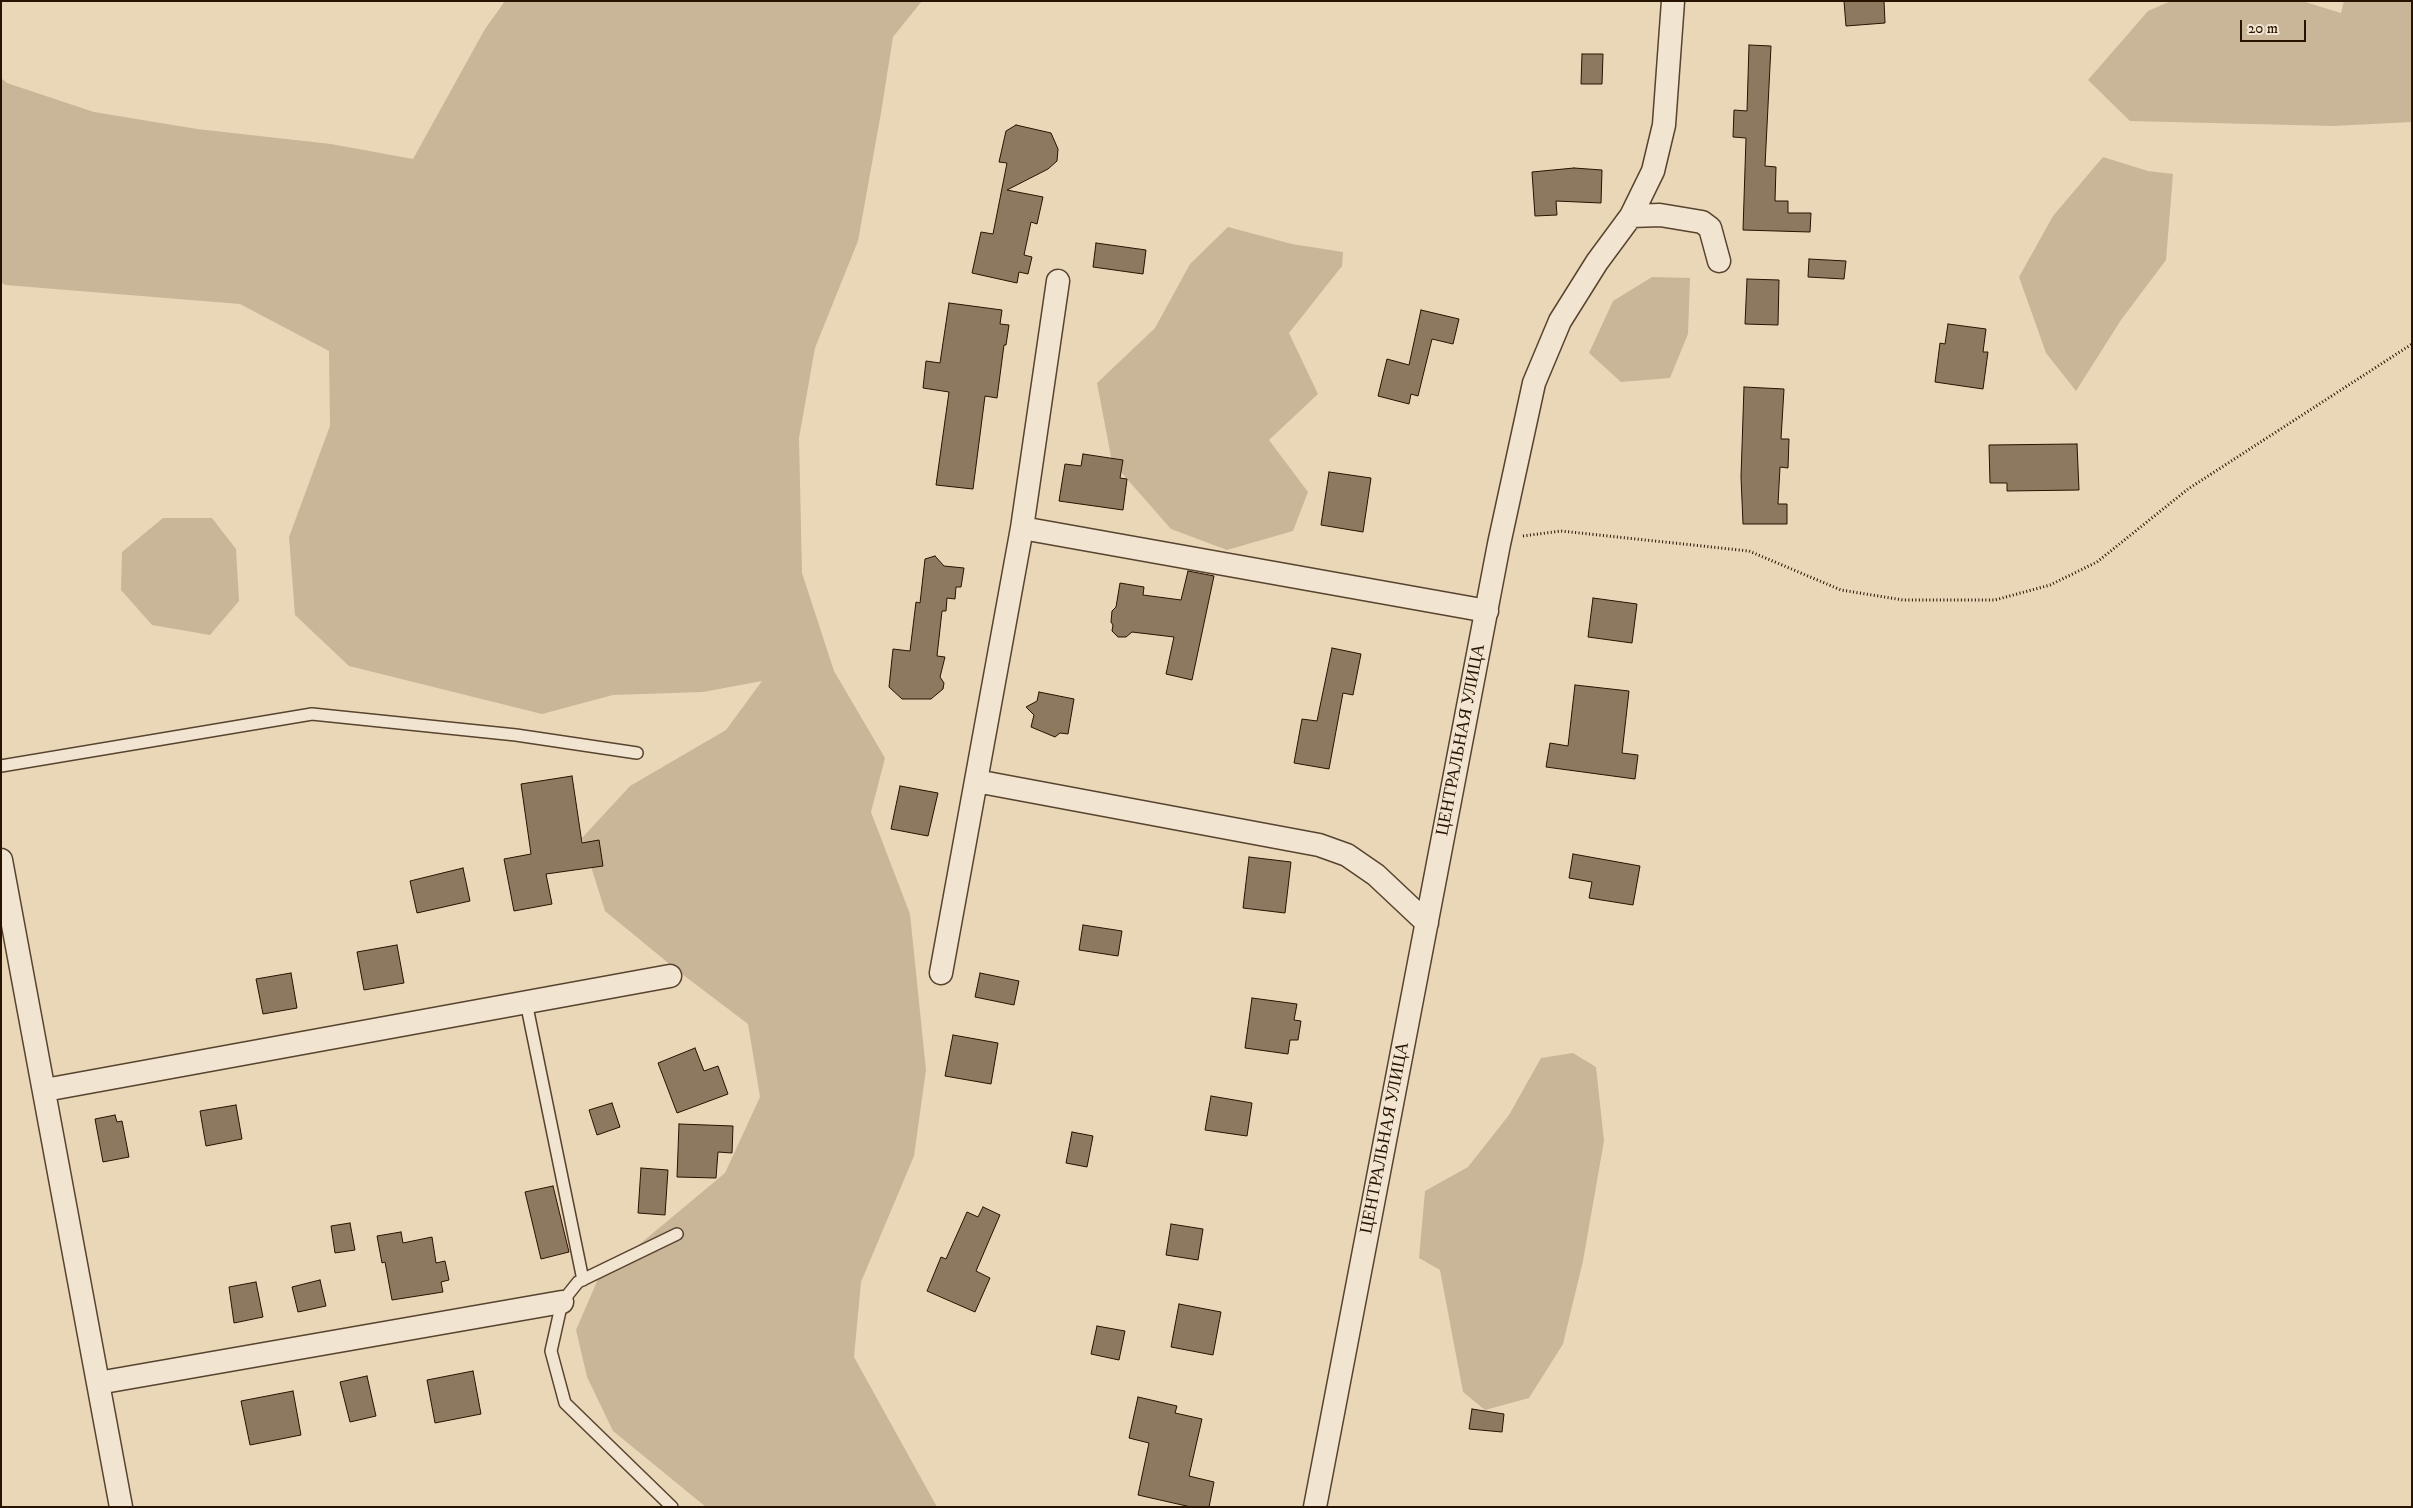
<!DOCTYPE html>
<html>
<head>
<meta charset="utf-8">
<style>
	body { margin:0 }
	#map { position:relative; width:2413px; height:1508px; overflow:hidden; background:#ead7b8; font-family:"IM FELL DW Pica",serif }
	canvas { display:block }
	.frame { position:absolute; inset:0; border:2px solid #281200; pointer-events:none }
	.scale { position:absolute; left:2240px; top:20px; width:66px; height:22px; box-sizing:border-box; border:2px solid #281200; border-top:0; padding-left:6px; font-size:15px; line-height:18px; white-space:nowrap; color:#281200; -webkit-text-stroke:4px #f1e5d1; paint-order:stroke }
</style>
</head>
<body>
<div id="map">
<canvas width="2413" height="1508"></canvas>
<div class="frame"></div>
<div class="scale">20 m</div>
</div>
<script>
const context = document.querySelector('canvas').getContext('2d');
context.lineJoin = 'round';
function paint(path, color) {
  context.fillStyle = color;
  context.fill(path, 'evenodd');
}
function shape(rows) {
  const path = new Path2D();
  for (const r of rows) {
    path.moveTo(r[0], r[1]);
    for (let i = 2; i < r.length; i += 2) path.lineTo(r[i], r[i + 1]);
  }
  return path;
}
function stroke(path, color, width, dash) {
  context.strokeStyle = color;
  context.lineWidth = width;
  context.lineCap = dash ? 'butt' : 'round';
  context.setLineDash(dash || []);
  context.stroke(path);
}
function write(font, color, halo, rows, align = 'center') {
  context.font = font + ' "IM FELL DW Pica",serif';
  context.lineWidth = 5;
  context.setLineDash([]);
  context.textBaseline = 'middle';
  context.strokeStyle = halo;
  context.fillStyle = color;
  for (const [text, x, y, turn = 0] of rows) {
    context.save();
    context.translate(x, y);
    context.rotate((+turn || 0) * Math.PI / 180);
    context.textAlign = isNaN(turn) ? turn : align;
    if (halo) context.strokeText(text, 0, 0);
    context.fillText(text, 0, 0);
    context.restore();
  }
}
const green = shape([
	[505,1,922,1,893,37,881,113,858,241,815,348,799,438,802,573,834,671,885,758,871,812,910,914,926,1070,914,1156,861,1282,854,1357,937,1507,706,1507,613,1431,587,1377,576,1330,598,1279,725,1173,760,1097,748,1024,678,971,605,911,582,838,630,786,726,730,762,681,703,692,613,695,542,714,349,666,295,615,289,537,330,426,329,351,240,304,5,285,1,282,1,78,7,83,94,112,197,129,331,144,413,159,485,29],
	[2171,1,2302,1,2341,13,2344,1,2412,1,2412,122,2333,126,2130,121,2088,80,2148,11],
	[2103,157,2148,171,2173,174,2166,260,2121,320,2076,391,2046,353,2019,277,2053,216],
	[1228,227,1292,244,1343,252,1342,266,1289,333,1318,394,1269,440,1308,492,1293,531,1227,550,1171,529,1112,462,1097,383,1155,328,1190,264],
	[1652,277,1690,278,1688,334,1670,378,1621,382,1589,353,1613,301],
	[163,518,212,518,236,549,239,601,210,635,152,625,121,590,122,552],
	[1573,1053,1596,1067,1604,1141,1583,1261,1563,1344,1529,1398,1485,1410,1463,1392,1440,1270,1419,1258,1425,1191,1468,1167,1509,1115,1541,1058]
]);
const building = shape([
	[1844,1,1884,1,1885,23,1846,26,1844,1],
	[1749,45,1771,46,1765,166,1776,167,1775,201,1788,201,1788,213,1811,213,1810,232,1743,230,1746,138,1733,137,1734,110,1747,111,1749,45],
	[1582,54,1603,54,1602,84,1581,84,1582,54],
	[1016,125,1051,133,1058,149,1057,161,1048,169,1007,190,1043,197,1037,224,1031,222,1024,255,1032,257,1028,274,1019,272,1017,283,972,273,981,232,993,234,1007,163,999,162,1006,131,1016,125],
	[1574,168,1602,170,1601,203,1556,201,1557,215,1535,216,1532,172,1574,168],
	[1096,243,1146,250,1143,274,1093,267,1096,243],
	[1809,259,1846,261,1844,279,1808,277,1809,259],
	[1747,279,1779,280,1778,325,1745,324,1747,279],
	[949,303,1002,310,1000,324,1009,325,1006,345,1004,345,997,398,985,396,973,489,936,485,949,392,923,388,926,361,940,363,949,303],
	[1421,310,1459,319,1453,344,1432,339,1418,396,1411,394,1409,404,1378,396,1387,359,1409,365,1421,310],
	[1948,324,1986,329,1983,352,1988,352,1983,389,1935,382,1940,343,1945,344,1948,324],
	[1744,387,1784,389,1781,439,1789,439,1788,468,1780,467,1778,504,1787,504,1787,524,1743,524,1741,477,1744,387],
	[2077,444,2079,490,2007,491,2007,483,1990,483,1989,445,2077,444],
	[1083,454,1123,460,1120,478,1127,479,1123,510,1059,501,1065,464,1081,466,1083,454],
	[1329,472,1371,478,1363,532,1321,525,1329,472],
	[935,556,944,566,964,568,961,587,956,587,955,599,947,598,946,611,942,611,937,656,945,657,940,677,944,683,943,689,931,699,902,699,889,687,893,649,910,651,916,602,920,603,925,559,935,556],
	[1188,571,1214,576,1192,680,1166,674,1174,637,1132,632,1126,637,1118,637,1112,631,1113,625,1111,622,1112,611,1116,607,1120,583,1144,587,1143,595,1181,600,1188,571],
	[1593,598,1637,604,1632,643,1588,637,1593,598],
	[1332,648,1361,654,1353,695,1343,693,1329,769,1294,763,1302,719,1317,721,1332,648],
	[1575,685,1629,691,1622,753,1638,755,1635,779,1546,767,1550,743,1568,746,1575,685],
	[1039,692,1074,699,1068,734,1060,733,1055,737,1031,727,1034,715,1026,707,1037,701,1039,692],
	[572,776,582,843,599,840,603,866,546,874,552,904,514,911,504,859,531,854,521,784,572,776],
	[900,786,938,793,928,836,891,829,900,786],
	[1573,854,1640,866,1633,905,1589,898,1592,882,1569,878,1573,854],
	[1249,857,1291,862,1285,913,1243,908,1249,857],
	[463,868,470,901,417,913,410,881,463,868],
	[1083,925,1122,931,1118,956,1079,950,1083,925],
	[397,945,404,983,364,990,357,952,397,945],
	[291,973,297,1008,263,1014,256,979,291,973],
	[980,973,1019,981,1014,1005,975,997,980,973],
	[1252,998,1297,1004,1294,1020,1301,1021,1298,1040,1290,1040,1288,1054,1245,1048,1252,998],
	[953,1035,998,1043,991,1084,945,1076,953,1035],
	[695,1048,704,1071,718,1066,728,1094,677,1113,658,1063,695,1048],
	[1211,1096,1252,1103,1247,1136,1205,1130,1211,1096],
	[612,1103,620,1127,597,1135,589,1110,612,1103],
	[236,1105,242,1139,206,1146,200,1111,236,1105],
	[115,1115,117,1122,122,1121,129,1157,103,1162,95,1119,115,1115],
	[679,1124,733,1126,732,1153,718,1152,716,1178,677,1177,679,1124],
	[1072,1132,1093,1136,1087,1167,1066,1163,1072,1132],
	[641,1168,668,1170,665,1215,638,1213,641,1168],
	[553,1186,569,1252,541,1259,525,1192,553,1186],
	[983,1207,1000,1215,976,1271,990,1278,975,1312,927,1291,941,1257,946,1259,967,1212,978,1217,983,1207],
	[350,1223,355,1250,335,1253,331,1226,350,1223],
	[1171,1224,1203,1229,1198,1260,1166,1255,1171,1224],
	[401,1232,403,1243,432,1237,436,1263,445,1261,449,1280,441,1282,443,1292,392,1300,385,1262,382,1263,377,1236,401,1232],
	[320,1280,326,1306,298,1312,292,1287,320,1280],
	[256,1282,263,1317,234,1323,229,1287,256,1282],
	[1179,1304,1221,1312,1213,1355,1171,1347,1179,1304],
	[1097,1326,1125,1331,1119,1360,1091,1354,1097,1326],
	[473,1371,481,1414,435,1423,427,1380,473,1371],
	[367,1376,376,1416,350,1422,340,1382,367,1376],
	[293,1391,301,1435,250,1445,241,1401,293,1391],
	[1138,1397,1177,1406,1175,1413,1202,1419,1189,1476,1214,1482,1209,1507,1191,1507,1138,1495,1149,1443,1129,1438,1138,1397],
	[1472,1409,1504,1414,1502,1432,1469,1429,1472,1409]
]);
const path = shape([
	[1523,536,1561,531,1749,551,1841,590,1903,600,1995,600,2050,585,2097,562,2188,489,2412,344]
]);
const service = shape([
	[1,766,312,714,516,735,637,753],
	[526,1002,583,1280],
	[672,1507,565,1403,551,1351,562,1302,578,1282,677,1234]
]);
const minor = shape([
	[1631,216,1660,215,1702,222,1710,228,1719,261],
	[1022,528,1487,611],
	[976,781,1319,845,1347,855,1376,875,1427,923],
	[1,860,121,1507],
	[941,973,1022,528,1058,281],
	[45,1090,670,976],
	[98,1383,562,1302],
	[1315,1507,1499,544,1534,383,1560,321,1597,262,1631,216,1653,171,1664,125,1673,1]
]);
const streetNames = [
	["ЦЕНТРАЛЬНАЯ УЛИЦА",1462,740,-79],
	["ЦЕНТРАЛЬНАЯ УЛИЦА",1386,1138,-79]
];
paint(green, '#c9b699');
paint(building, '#8d7860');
stroke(building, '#281200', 1);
stroke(service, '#58432e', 14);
stroke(minor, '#58432e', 25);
stroke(path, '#281200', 3, [1, 2.5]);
stroke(service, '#f1e5d1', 11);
stroke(minor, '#f1e5d1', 22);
write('18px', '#281200', '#f1e5d1', streetNames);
</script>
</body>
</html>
